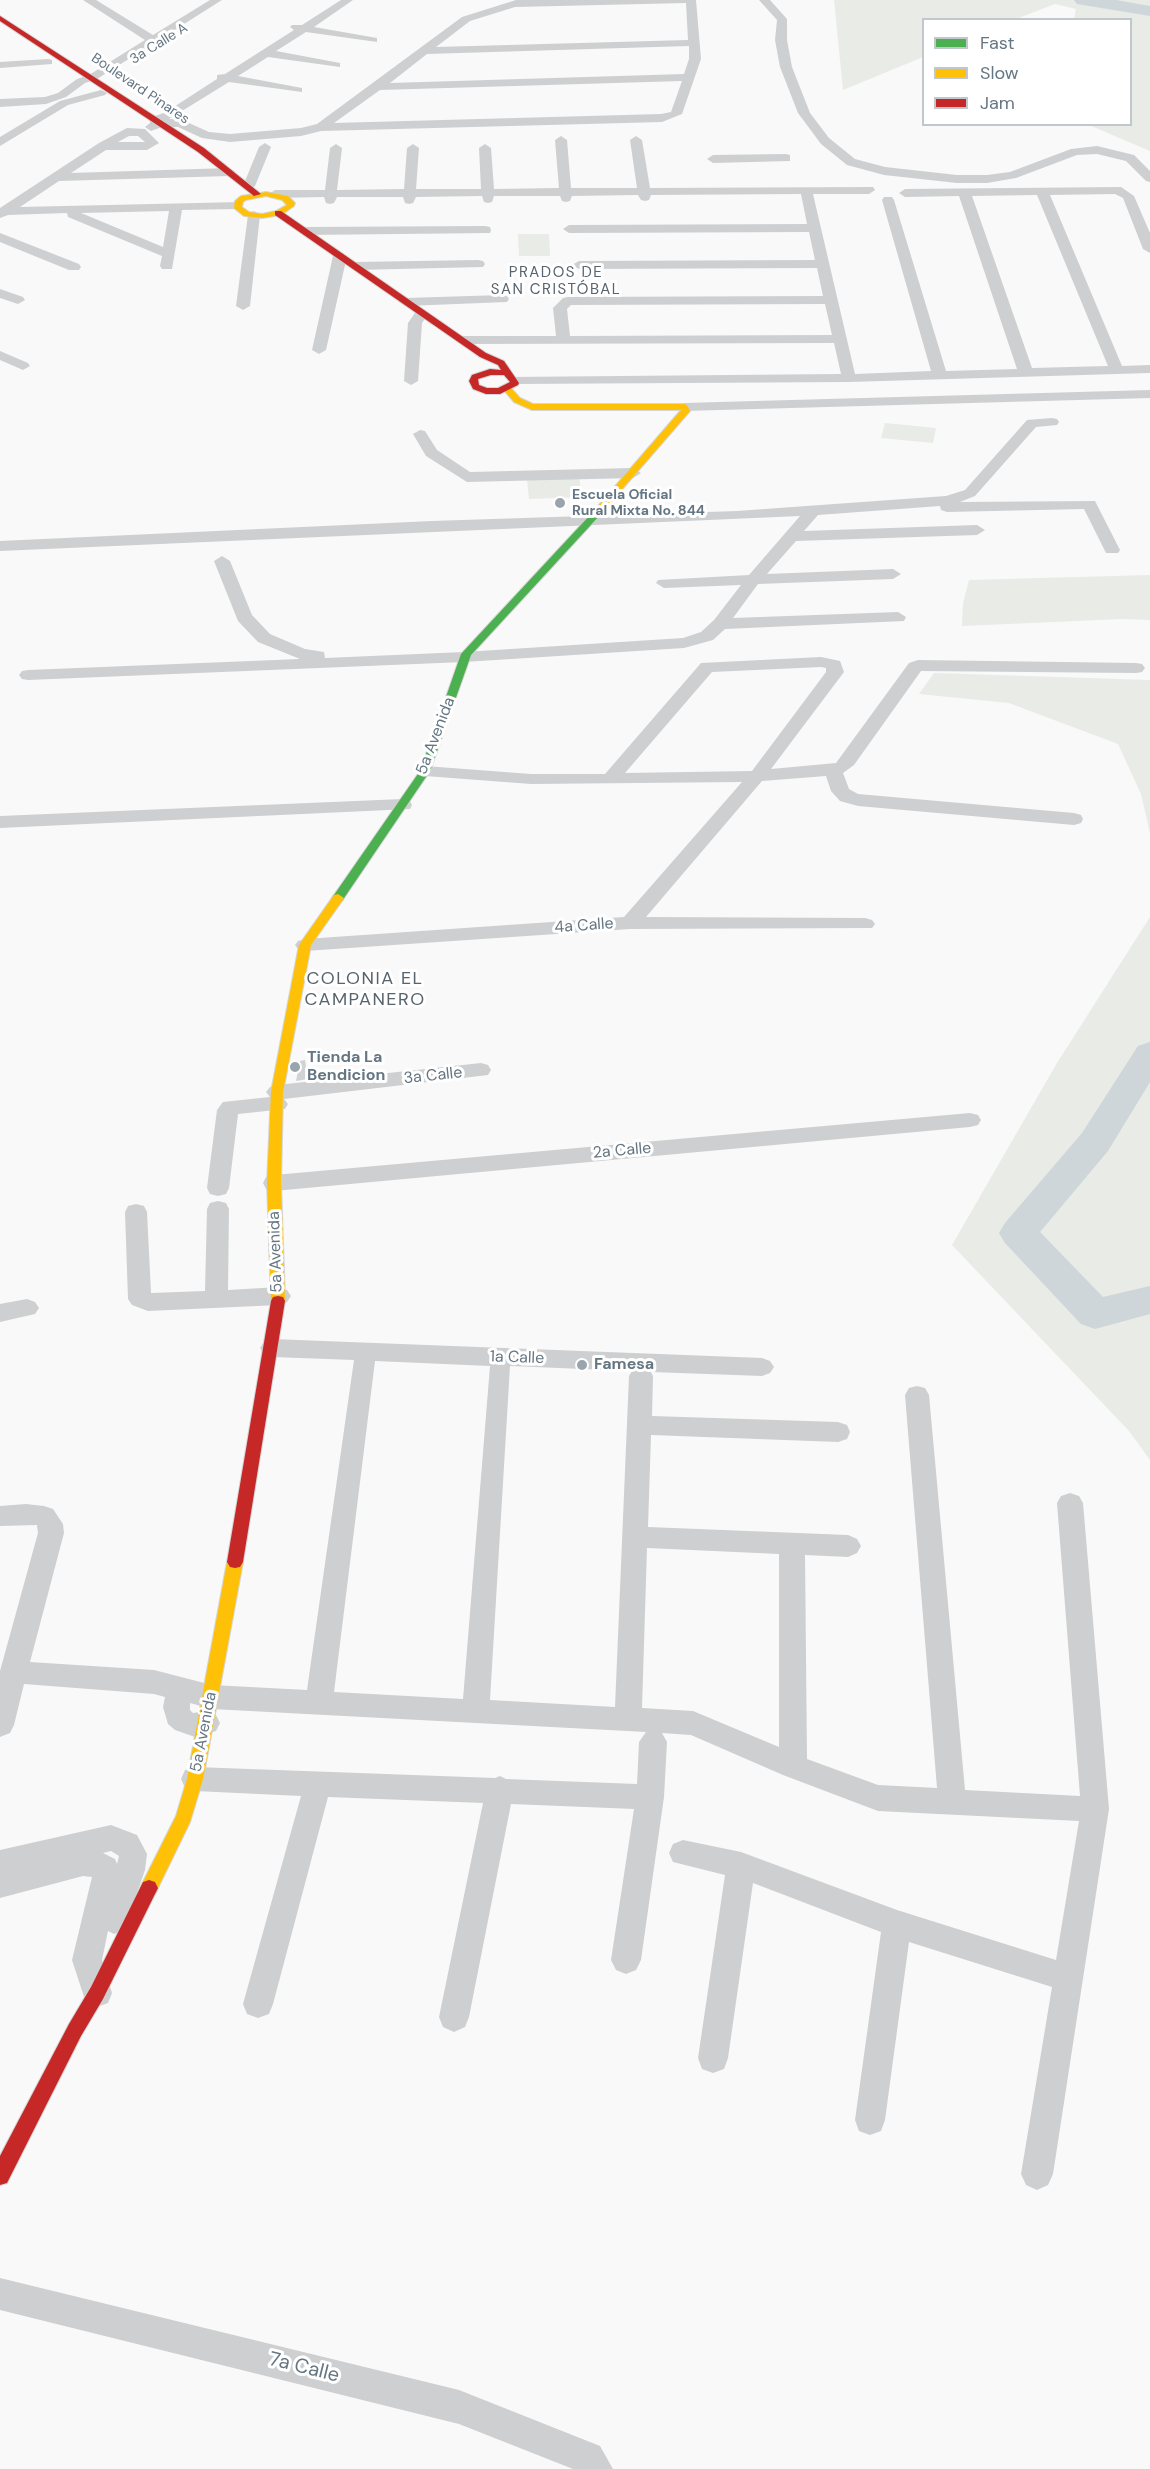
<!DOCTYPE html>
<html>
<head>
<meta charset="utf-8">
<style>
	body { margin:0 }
	#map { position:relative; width:1150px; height:2469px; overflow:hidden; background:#f9f9f9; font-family:"DM Sans",sans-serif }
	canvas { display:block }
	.legend { position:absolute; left:922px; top:18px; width:210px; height:108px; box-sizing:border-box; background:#fff; border:2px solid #c1c8cd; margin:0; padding:8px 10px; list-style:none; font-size:18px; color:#657683 }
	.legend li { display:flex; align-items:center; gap:12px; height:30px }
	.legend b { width:30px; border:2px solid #c1c8cd }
</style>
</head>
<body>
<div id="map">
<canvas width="1150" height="2469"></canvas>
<ul class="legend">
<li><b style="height:8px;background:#4caf50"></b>Fast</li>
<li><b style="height:8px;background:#ffc107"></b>Slow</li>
<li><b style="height:8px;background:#c62828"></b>Jam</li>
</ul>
</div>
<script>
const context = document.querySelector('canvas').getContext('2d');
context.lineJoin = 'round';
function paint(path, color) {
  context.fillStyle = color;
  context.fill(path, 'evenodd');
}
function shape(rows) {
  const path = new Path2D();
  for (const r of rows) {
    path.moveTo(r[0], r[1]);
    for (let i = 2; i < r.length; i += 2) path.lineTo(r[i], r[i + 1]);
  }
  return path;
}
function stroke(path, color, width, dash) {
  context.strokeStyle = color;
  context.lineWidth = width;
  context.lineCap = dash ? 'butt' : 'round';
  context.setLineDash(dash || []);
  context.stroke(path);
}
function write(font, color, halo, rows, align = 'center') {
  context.font = font + ' "DM Sans",sans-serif';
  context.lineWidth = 6;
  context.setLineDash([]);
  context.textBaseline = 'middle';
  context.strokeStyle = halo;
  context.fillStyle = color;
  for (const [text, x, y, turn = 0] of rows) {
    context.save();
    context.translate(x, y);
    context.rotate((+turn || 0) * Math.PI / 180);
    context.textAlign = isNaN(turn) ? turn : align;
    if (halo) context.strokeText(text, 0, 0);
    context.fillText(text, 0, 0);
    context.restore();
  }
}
const green = shape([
	[834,0,1150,0,1150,151,1089,125,1130,124,1130,20,1074,19,1076,9,1055,4,1016,19,924,20,923,57,843,90],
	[518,234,549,234,550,256,519,256],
	[885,423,936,428,933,443,881,438],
	[579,477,582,497,529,499,527,479],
	[1150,575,1150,620,1122,619,962,626,963,603,969,580],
	[934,673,1150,680,1150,833,1141,794,1118,744,1009,703,919,694],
	[1150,917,1150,1460,1129,1431,952,1245,1057,1063]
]);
const river = shape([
	[1074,0,1116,0,1150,6,1150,16,1083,5,1077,4,1074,0],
	[1150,1042,1150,1082,1108,1151,1040,1232,1103,1297,1150,1286,1150,1314,1095,1329,1081,1324,1005,1243,999,1233,1005,1223,1082,1133,1138,1046,1150,1042]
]);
const building = shape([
	[305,1060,308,1079,296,1081,300,1061]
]);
const street = shape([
	[83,0,96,0,153,35,210,0,222,0,97,79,85,83,66,97,46,104,0,107,0,99,45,97,58,93,77,79,89,75,145,40,83,0],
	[341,0,353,0,314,27,377,38,377,42,306,32,276,51,340,63,340,67,268,57,238,76,302,88,302,92,229,82,169,119,180,119,209,132,230,134,301,128,317,124,462,17,516,0,696,0,701,59,682,114,662,122,321,131,301,136,230,142,202,138,178,127,162,127,151,131,145,127,150,123,150,118,166,112,217,79,217,75,225,74,294,30,290,27,292,25,302,25,341,0],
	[686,3,688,40,436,47,470,21,515,7,686,3],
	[689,46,689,59,684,74,390,83,427,54,689,46],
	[682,81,671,112,661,114,334,123,380,90,682,81],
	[759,0,770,0,787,19,787,40,792,67,810,113,829,138,855,159,885,167,957,175,987,175,1010,172,1071,149,1097,146,1134,155,1150,171,1150,182,1146,181,1126,161,1097,154,1077,155,1016,178,987,183,957,183,884,175,847,165,821,144,798,113,780,67,775,40,777,20,759,0],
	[48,59,52,60,52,64,0,68,0,62,48,59],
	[101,90,107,93,105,95,68,105,0,146,0,137,60,101,101,90],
	[127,128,145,129,159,143,147,150,106,150,71,173,229,168,235,172,229,176,59,181,20,207,241,202,243,205,237,209,182,210,172,269,162,269,160,266,162,256,68,217,67,213,8,215,0,218,0,208,99,143,127,128],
	[129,136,138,136,145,142,118,142,129,136],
	[169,211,163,247,81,213,169,211],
	[561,136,567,140,571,188,637,188,630,140,636,136,642,140,650,188,873,187,875,190,869,194,813,194,855,374,931,371,882,200,884,197,892,197,894,200,946,371,1017,369,959,196,905,197,899,193,905,189,1121,187,1134,196,1150,233,1150,253,1143,249,1123,198,1115,194,1050,195,1122,366,1150,365,1150,373,849,382,515,384,508,380,510,377,841,374,834,343,463,344,456,340,463,336,556,336,553,308,563,298,568,297,823,296,817,268,579,269,572,265,579,261,815,260,809,232,569,233,563,229,569,225,807,224,801,194,651,195,649,200,645,201,641,200,638,195,572,196,570,201,566,202,562,201,560,196,494,196,492,202,488,203,484,202,482,196,416,197,413,203,409,204,405,203,403,197,337,197,334,203,330,204,326,203,324,197,275,198,269,194,275,190,325,190,330,148,336,144,342,148,337,190,404,189,407,148,413,144,419,148,416,189,481,189,479,148,485,144,491,148,494,189,559,188,555,140,561,136],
	[1037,195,1108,366,1032,368,972,196,1037,195],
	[825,304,832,335,570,336,567,309,571,305,825,304],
	[265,143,271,147,255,186,249,190,245,189,243,186,259,147,265,143],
	[786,154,790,155,790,161,713,163,707,159,713,155,786,154],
	[254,211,260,215,250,306,243,310,236,306,248,215,254,211],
	[485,226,490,227,491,230,490,233,305,235,299,231,305,227,485,226],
	[0,233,79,264,81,267,79,270,69,270,0,242,0,233],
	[340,252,347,256,326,350,319,354,312,350,333,256,340,252],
	[478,260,483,261,485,264,483,267,355,270,348,266,355,262,478,260],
	[0,289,23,297,25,300,18,304,0,298,0,289],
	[502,295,507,296,509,299,507,302,406,306,399,302,406,298,502,295],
	[422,309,429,313,422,323,418,381,411,385,404,381,408,323,417,310,422,309],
	[0,351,28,363,30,366,23,370,0,360,0,351],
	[1150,390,1150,398,684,411,677,407,684,403,1150,390],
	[1052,418,1057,419,1059,422,1057,425,1036,427,975,496,960,502,1095,501,1120,550,1118,553,1106,553,1084,509,947,512,941,510,940,506,818,515,804,531,977,525,985,530,977,535,796,541,767,574,893,569,901,574,893,579,758,584,733,618,898,612,906,617,904,621,725,629,713,640,684,648,464,662,28,680,22,679,19,675,22,671,28,670,300,659,258,642,238,621,214,561,222,556,230,561,252,615,270,634,305,649,324,652,325,658,464,652,683,638,701,632,714,620,741,585,664,588,656,583,658,580,749,575,800,516,0,551,0,541,432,521,737,511,946,496,965,490,1027,420,1052,418],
	[420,430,425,431,437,450,470,472,633,468,641,473,633,478,467,482,426,456,413,434,420,430],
	[821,657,840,661,844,672,771,769,836,763,909,663,918,660,1136,663,1142,664,1145,668,1142,672,1136,673,921,671,854,765,843,773,849,789,858,794,1074,813,1081,815,1083,819,1081,823,1074,825,858,806,840,801,831,791,826,776,762,781,646,917,865,918,872,920,875,924,872,928,630,929,305,951,298,949,295,945,298,941,305,939,624,917,742,782,531,784,425,776,419,775,416,771,419,767,425,766,531,774,605,774,701,663,821,657],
	[821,667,826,668,826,672,752,771,625,773,712,672,821,667],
	[403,799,410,801,412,805,410,809,0,828,0,816,403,799],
	[481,1063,488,1065,491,1070,488,1075,284,1099,288,1104,285,1109,238,1114,229,1188,226,1194,218,1196,210,1194,207,1188,217,1110,223,1102,270,1097,266,1092,270,1087,277,1085,481,1063],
	[970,1113,978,1115,981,1120,978,1125,970,1127,274,1191,266,1189,263,1183,266,1177,274,1175,970,1113],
	[218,1201,226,1203,229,1209,228,1290,279,1287,287,1290,291,1296,287,1302,279,1305,148,1311,132,1305,128,1299,125,1212,128,1206,136,1204,144,1206,147,1212,151,1293,205,1291,207,1209,210,1203,218,1201],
	[27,1299,35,1302,39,1308,35,1314,0,1322,0,1304,27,1299],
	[272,1339,762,1358,770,1361,774,1367,770,1373,762,1376,651,1372,653,1376,652,1416,838,1422,847,1425,850,1432,847,1439,838,1442,651,1435,648,1527,848,1535,857,1539,861,1546,857,1553,848,1557,805,1555,807,1759,878,1785,937,1788,905,1395,909,1388,917,1386,925,1388,929,1395,965,1790,1080,1796,1057,1503,1061,1496,1070,1493,1079,1496,1083,1503,1109,1809,1053,2174,1048,2185,1037,2190,1026,2185,1021,2174,1052,1987,909,1942,885,2120,881,2131,870,2135,859,2131,855,2120,881,1932,753,1883,728,2058,724,2069,713,2073,702,2069,698,2058,725,1875,673,1862,669,1853,673,1844,683,1840,741,1852,897,1910,1056,1960,1079,1821,878,1811,783,1775,691,1735,662,1733,667,1742,664,1797,641,1960,636,1970,626,1974,616,1970,611,1960,634,1809,511,1804,469,2017,465,2027,454,2032,443,2027,439,2017,483,1803,328,1797,273,2004,269,2014,258,2018,247,2014,243,2004,301,1796,195,1791,185,1788,181,1779,185,1770,195,1767,495,1778,500,1776,506,1779,637,1784,639,1742,646,1732,212,1709,190,1703,190,1710,193,1713,206,1711,216,1715,220,1723,216,1731,195,1737,175,1730,168,1724,163,1707,165,1697,154,1694,24,1684,14,1725,10,1733,0,1737,0,1671,38,1533,37,1525,0,1526,0,1506,26,1504,44,1506,53,1509,63,1524,64,1533,30,1662,154,1670,212,1685,307,1690,354,1360,272,1357,264,1354,260,1348,264,1342,272,1339],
	[375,1361,490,1366,463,1699,334,1692,375,1361],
	[510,1366,632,1371,629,1376,615,1707,490,1700,510,1366],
	[647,1548,779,1554,779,1747,693,1711,642,1708,647,1548],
	[111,1825,137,1835,147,1854,145,1870,124,1930,114,1934,108,1931,102,1960,112,1993,108,2003,97,2007,86,2003,72,1960,92,1877,83,1876,0,1898,0,1850,111,1825],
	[111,1851,119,1856,117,1864,115,1859,103,1853,111,1851],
	[0,2278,459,2390,600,2446,613,2469,573,2469,459,2424,0,2310,0,2278]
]);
const fast = shape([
	[592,513,600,515,471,655,430,771,342,901,334,901,332,898,334,895,420,771,461,654,592,513]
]);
const slow = shape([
	[266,192,288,196,295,203,294,206,281,215,262,218,244,216,234,208,235,201,241,196,266,192],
	[266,196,282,200,287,205,276,211,262,214,249,212,242,207,243,202,246,200,266,196],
	[504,387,510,387,520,398,533,404,684,404,687,405,690,411,598,517,595,518,590,515,592,513,681,410,532,410,514,402,503,389,504,387],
	[338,894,344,898,311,945,283,1092,281,1183,285,1301,283,1305,278,1306,273,1305,271,1301,267,1183,271,1092,299,945,334,895,338,894],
	[235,1556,240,1557,243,1562,203,1779,190,1822,155,1894,149,1896,143,1894,140,1888,176,1816,187,1779,227,1562,230,1557,235,1556]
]);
const jam = shape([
	[0,16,204,148,261,194,254,196,198,152,0,21,0,16],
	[275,211,281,211,486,353,504,361,519,383,518,385,500,394,486,394,473,389,469,381,472,375,490,369,501,370,498,365,480,357,275,215,275,211],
	[491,375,504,375,510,382,498,388,487,388,479,385,478,379,491,375],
	[278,1296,283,1297,285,1301,243,1562,240,1567,235,1568,230,1567,227,1562,271,1301,273,1297,278,1296],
	[149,1880,155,1882,158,1888,155,1894,103,1999,81,2036,7,2183,0,2185,0,2156,69,2024,91,1987,143,1882,149,1880]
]);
const markers = [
	[560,503,6,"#99a4ac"],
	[295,1067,6,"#99a4ac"],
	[582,1365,6,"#99a4ac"]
];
const farStreetnames = [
	["3a Calle A",159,44,-32],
	["Boulevard Pinares",140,89,34]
];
const farPoinames = [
	["Escuela Oficial",572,495],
	["Rural Mixta No. 844",572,511]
];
const farNeighbourhoodnames = [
	["PRADOS DE",556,273],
	["SAN CRISTÓBAL",556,290]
];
const streetNames = [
	["5a Avenida",436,736,-69],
	["4a Calle",584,926,-4],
	["3a Calle",433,1076,-6],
	["2a Calle",622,1151,-5],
	["5a Avenida",276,1252,-92],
	["1a Calle",517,1358,2],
	["5a Avenida",204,1732,-79]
];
const poiNames = [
	["Tienda La",307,1058],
	["Bendicion",307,1076],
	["Famesa",594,1365]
];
const neighbourhoodNames = [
	["COLONIA EL",365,979],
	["CAMPANERO",365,1000]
];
const nearStreetnames = [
	["7a Calle",304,2368,14]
];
paint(green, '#e8ebe6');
paint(river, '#ced6d9');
paint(building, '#d0d2d3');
stroke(fast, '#d5d6d7', 2);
stroke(slow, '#d5d6d7', 2);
stroke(jam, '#d5d6d7', 2);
paint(street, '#cecfd0');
paint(fast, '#4caf50');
paint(slow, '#ffc107');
paint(jam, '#c62828');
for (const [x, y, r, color] of markers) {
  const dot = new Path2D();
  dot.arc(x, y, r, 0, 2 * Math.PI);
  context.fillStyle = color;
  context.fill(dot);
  stroke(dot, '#fff', 2);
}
write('14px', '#657683', '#fff', farStreetnames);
write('bold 14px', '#657683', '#fff', farPoinames, 'left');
context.letterSpacing = '1.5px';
write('15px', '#57646e', '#fff', farNeighbourhoodnames);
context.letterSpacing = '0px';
write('16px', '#657683', '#fff', streetNames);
write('bold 16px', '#657683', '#fff', poiNames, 'left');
context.letterSpacing = '1.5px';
write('18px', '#57646e', '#fff', neighbourhoodNames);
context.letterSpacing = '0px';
write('20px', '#657683', '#fff', nearStreetnames);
</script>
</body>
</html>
